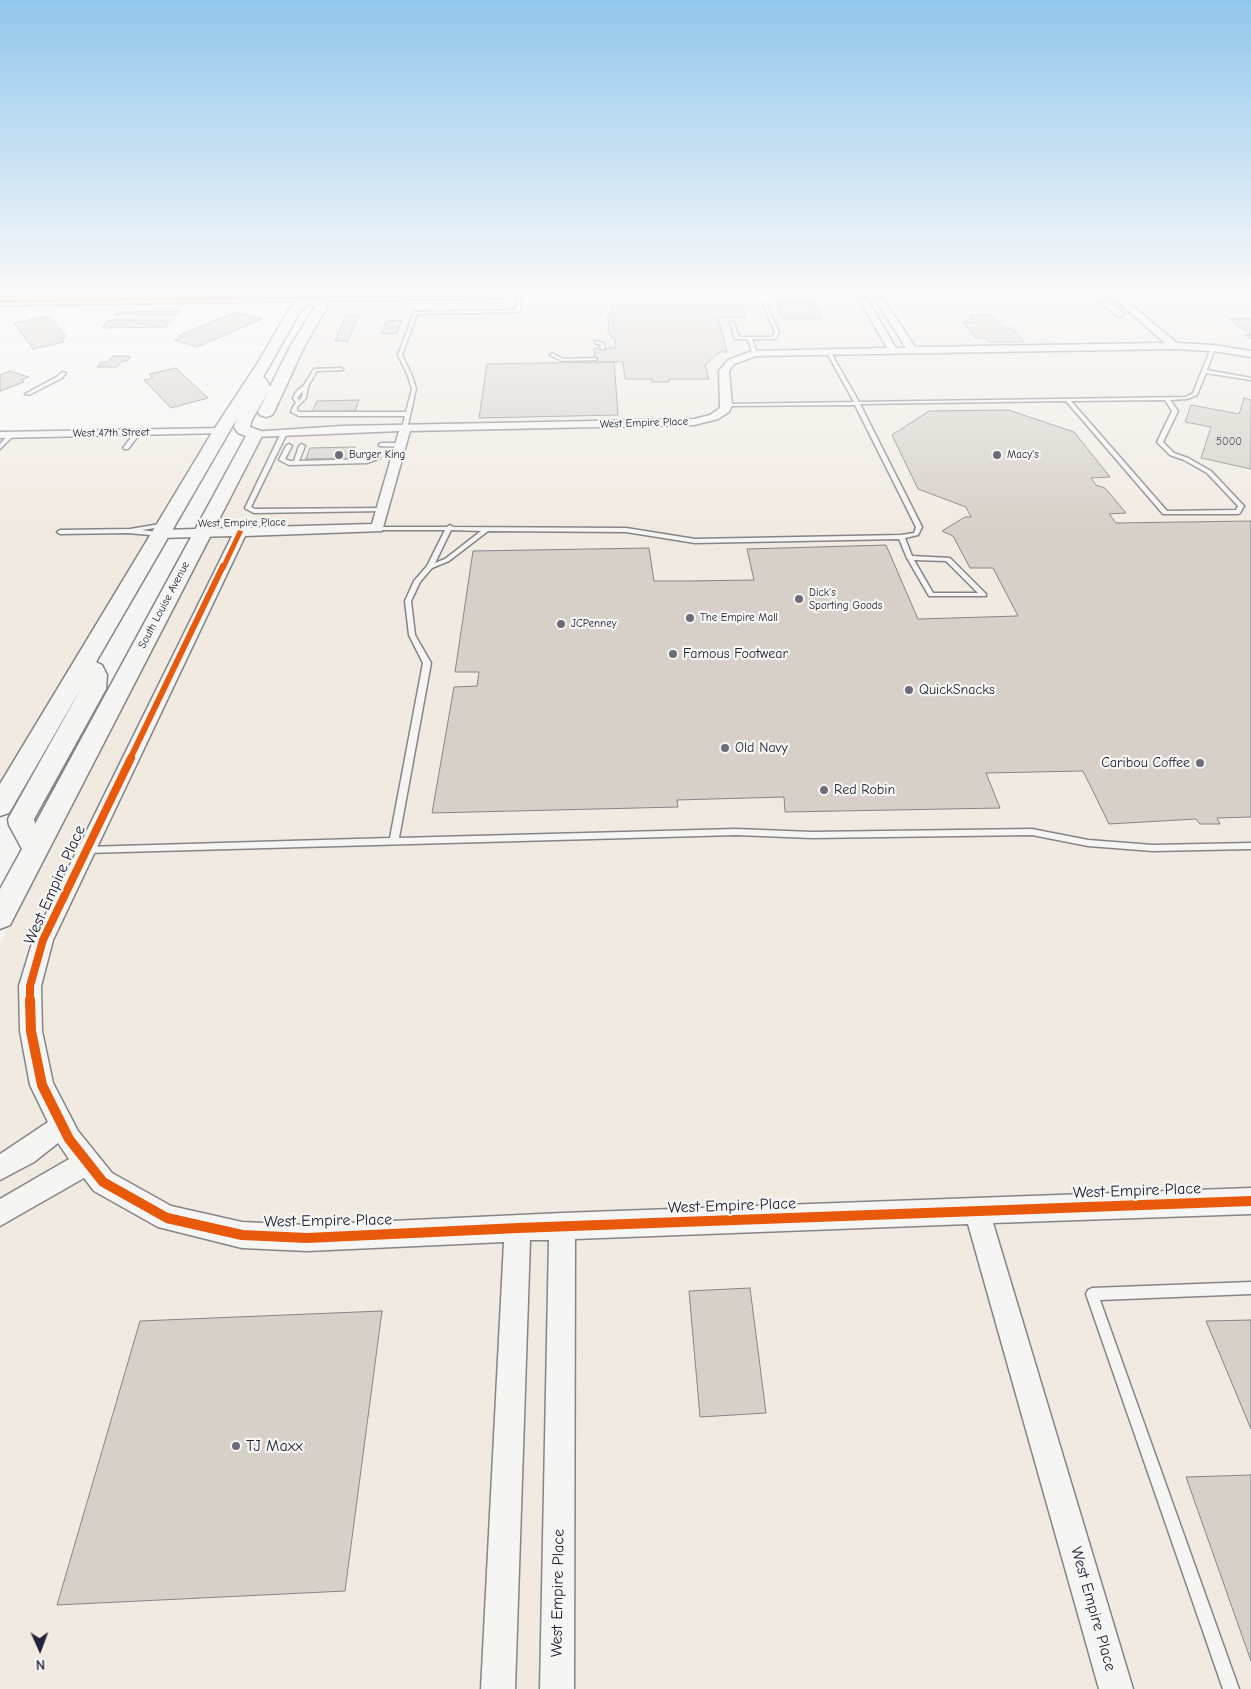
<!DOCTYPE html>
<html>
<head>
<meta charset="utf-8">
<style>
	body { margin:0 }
	#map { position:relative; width:1251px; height:1689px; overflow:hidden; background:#f5f5f3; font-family:"Comic Neue",sans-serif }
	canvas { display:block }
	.north { position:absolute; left:15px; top:1624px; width:50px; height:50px; -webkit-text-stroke:4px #f6f6f2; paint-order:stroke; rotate:178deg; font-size:14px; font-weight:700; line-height:20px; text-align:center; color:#22223b }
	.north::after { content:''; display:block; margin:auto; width:18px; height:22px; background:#22223b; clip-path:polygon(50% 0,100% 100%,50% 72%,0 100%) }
</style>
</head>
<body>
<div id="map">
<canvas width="1251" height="1689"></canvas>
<div class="north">N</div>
</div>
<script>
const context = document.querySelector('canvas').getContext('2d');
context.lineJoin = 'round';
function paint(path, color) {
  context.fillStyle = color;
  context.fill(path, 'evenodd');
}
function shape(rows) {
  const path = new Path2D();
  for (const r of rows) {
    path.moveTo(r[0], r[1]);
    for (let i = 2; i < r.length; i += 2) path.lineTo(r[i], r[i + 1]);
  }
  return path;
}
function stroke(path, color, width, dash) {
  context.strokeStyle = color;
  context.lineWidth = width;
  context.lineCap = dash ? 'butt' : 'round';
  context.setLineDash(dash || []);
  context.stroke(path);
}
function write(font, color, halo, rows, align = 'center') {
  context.font = font + ' "Comic Neue",sans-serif';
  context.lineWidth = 4.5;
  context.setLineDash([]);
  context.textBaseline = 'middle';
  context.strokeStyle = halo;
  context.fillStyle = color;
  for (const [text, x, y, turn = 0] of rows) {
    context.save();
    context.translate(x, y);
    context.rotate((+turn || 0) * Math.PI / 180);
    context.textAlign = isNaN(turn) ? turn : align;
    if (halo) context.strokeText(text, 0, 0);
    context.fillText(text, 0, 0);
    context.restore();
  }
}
const built = shape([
	[1251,294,1251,1689,0,1689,0,943,328,304],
	[210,437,0,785,0,440]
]);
const building = shape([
	[777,302,814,302,822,319,783,319,777,302],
	[741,304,745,317,718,317,727,352,720,352,705,365,709,379,669,379,669,382,652,382,652,379,625,379,623,362,595,362,594,348,616,348,615,338,611,338,611,334,608,334,609,321,607,321,609,314,612,314,612,305,741,304],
	[180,311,177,315,114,315,117,312,180,311],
	[236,312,262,319,197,347,175,340,183,337,178,336,236,312],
	[969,315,992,315,1003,328,1012,328,1024,342,989,342,985,338,976,338,963,322,974,322,969,315],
	[49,316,66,337,61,339,64,342,33,349,14,323,49,316],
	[346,316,359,316,348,341,335,341,346,316],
	[1251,318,1251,339,1245,335,1251,335,1229,319,1251,318],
	[109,320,172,320,166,327,102,328,109,320],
	[402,320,397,333,381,334,386,321,402,320],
	[113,356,131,356,127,361,122,361,117,367,97,367,101,362,108,362,113,356],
	[614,362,618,415,479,418,487,364,614,362],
	[176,368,208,398,171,408,144,380,153,378,149,374,176,368],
	[10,371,29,377,21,380,24,382,0,391,0,375,10,371],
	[1244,398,1251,400,1251,469,1201,458,1211,427,1185,422,1191,405,1239,414,1244,398],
	[359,400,355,411,312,412,317,401,359,400],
	[1008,410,1074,432,1110,477,1091,478,1096,485,1105,488,1126,513,1109,514,1116,523,1251,521,1251,817,1217,818,1220,824,1200,824,1196,819,1109,824,1083,771,986,773,1000,808,785,812,784,797,677,800,678,807,432,813,454,687,477,686,479,672,455,672,473,551,649,548,654,581,687,581,754,580,747,549,886,545,918,619,1018,616,993,568,970,568,953,536,942,531,965,517,971,517,966,507,918,489,892,435,929,411,1008,410],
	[355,447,353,452,372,451,370,458,306,459,310,448,355,447],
	[750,1288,766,1413,700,1417,689,1291,750,1288],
	[382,1311,345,1591,57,1605,140,1321,382,1311],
	[1251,1320,1251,1429,1206,1321,1251,1320],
	[1251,1475,1251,1661,1186,1477,1251,1475]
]);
const lane = shape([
	[518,294,522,294,520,311,518,312,417,314,402,355,412,376,416,389,407,429,402,428,405,416,299,416,291,412,293,407,296,403,293,398,296,392,304,385,314,369,341,368,343,369,343,370,317,371,308,386,306,398,297,407,297,411,300,412,406,412,412,389,408,376,398,355,414,312,516,310,518,294],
	[303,391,302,398,299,400,297,398,303,391],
	[765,304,767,305,779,332,775,339,752,339,757,353,755,354,753,353,747,339,735,339,730,322,732,321,734,322,739,337,772,337,775,332,763,305,765,304],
	[595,341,604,343,605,349,601,349,600,345,595,343,595,341],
	[1213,347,1215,348,1207,370,1251,378,1251,380,1206,373,1197,395,1187,399,1170,400,1178,411,1163,442,1174,453,1188,458,1211,471,1244,506,1240,513,1238,514,1163,514,1066,401,860,404,922,527,918,535,905,538,912,556,950,558,986,594,986,596,929,596,907,558,899,539,695,543,626,532,488,531,449,561,432,568,420,582,411,601,415,635,431,663,399,838,736,829,812,832,1032,829,1088,840,1153,845,1251,843,1251,849,1153,851,1088,846,1032,835,812,838,736,835,86,853,83,852,82,850,83,848,86,847,390,838,423,663,409,635,405,601,414,581,427,566,445,530,377,530,375,529,375,527,447,527,450,525,453,527,626,528,695,539,901,535,914,533,916,527,855,405,727,406,725,405,727,404,854,402,826,351,828,350,830,351,859,402,1186,397,1193,393,1211,348,1213,347],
	[1165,400,1172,411,1157,442,1170,455,1184,460,1207,473,1238,506,1236,510,1167,511,1071,401,1165,400],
	[451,530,481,531,445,559,435,563,451,530],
	[914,560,946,561,978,593,933,593,914,560],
	[552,353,563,359,595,358,597,359,595,360,562,361,550,355,552,353],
	[62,372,66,373,62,378,29,395,25,394,58,376,62,372],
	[136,431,141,432,128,449,124,449,123,448,136,431],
	[284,431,287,433,251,507,255,509,382,508,384,509,384,511,254,513,246,509,245,508,281,433,284,431],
	[9,434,14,435,0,449,0,444,9,434],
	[381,443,401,443,404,445,401,447,379,446,379,444,381,443],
	[289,444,292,446,285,459,290,461,294,461,299,446,302,444,305,446,299,461,367,459,377,456,380,458,367,463,289,465,279,460,286,446,289,444],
	[166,523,168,524,168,526,142,530,163,533,164,534,161,536,128,533,60,534,57,532,60,530,130,529,166,523],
	[1251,1282,1251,1294,1100,1300,1239,1689,1223,1689,1086,1294,1088,1290,1092,1288,1251,1282]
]);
const street = shape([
	[856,294,864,294,896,348,906,348,872,294,880,294,915,347,1165,343,1109,294,1118,294,1177,343,1213,345,1251,351,1251,357,1213,351,1174,349,756,356,734,364,729,371,732,405,729,412,718,419,694,425,410,431,382,531,245,536,53,940,41,986,42,1031,53,1083,78,1131,112,1173,171,1206,242,1222,307,1225,562,1213,1251,1188,1251,1214,993,1223,1133,1689,1099,1689,968,1224,575,1239,574,1689,540,1689,549,1240,530,1240,515,1689,481,1689,504,1242,307,1251,242,1248,158,1227,94,1191,84,1178,0,1226,0,1199,69,1159,58,1143,34,1162,0,1180,0,1154,48,1122,30,1085,20,1031,19,986,33,940,232,536,161,538,154,534,161,530,372,524,399,431,255,437,251,436,249,434,251,432,342,426,694,419,710,415,720,408,719,371,728,360,752,351,887,348,856,294],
	[1092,294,1101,294,1124,314,1120,317,1117,316,1092,294],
	[221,428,225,429,227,431,225,433,0,438,0,432,221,428]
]);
const secondary = shape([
	[251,294,511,294,505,298,0,305,0,297,251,294]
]);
const primary = shape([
	[305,294,318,294,317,296,327,307,304,347,274,412,272,415,266,417,260,415,258,412,269,390,252,420,250,427,261,431,263,434,10,925,0,929,0,889,22,849,9,825,8,819,83,685,9,813,0,816,0,784,213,431,257,364,290,308,305,294],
	[310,303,314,308,290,347,270,387,266,379,263,377,301,310,310,303],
	[236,420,234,427,238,433,246,436,35,824,34,819,106,689,107,675,102,665,96,662,236,420]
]);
const cyclewayFar4 = shape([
	[0,301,505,294]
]);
const cyclewayFar3 = shape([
	[223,568,240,532]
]);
const cyclewayFar2 = shape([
	[130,759,223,566]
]);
const cyclewayFar1 = shape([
	[30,1001,30,986,43,940,131,758]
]);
const cycleway = shape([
	[30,1000,31,1031,42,1085,69,1139,103,1182,167,1218,242,1235,307,1238,518,1228,1251,1201]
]);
const markers = [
	[339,455,5,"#6c6c7b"],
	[997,455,5,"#6c6c7b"],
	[799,599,5,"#6c6c7b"],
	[690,618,5,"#6c6c7b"],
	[561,624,5,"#6c6c7b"],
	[673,654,5,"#6c6c7b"],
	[909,690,5,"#6c6c7b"],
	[725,748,5,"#6c6c7b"],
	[1200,763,5,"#6c6c7b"],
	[824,790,5,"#6c6c7b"],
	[236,1446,5,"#6c6c7b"]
];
const farStreetnames = [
	["West Empire Place",644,423,-2],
	["West 47th Street",111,433,-1],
	["West Empire Place",242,523,-1],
	["South Louise Avenue",164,605,-62]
];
const numberNames = [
	["5000",1229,442]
];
const farPoinames = [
	["Burger King",349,455],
	["Macy's",1007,455],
	["Dick's",809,593],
	["Sporting Goods",809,606],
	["The Empire Mall",700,618],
	["JCPenney",571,624]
];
const poiNames = [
	["Famous Footwear",683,654],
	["QuickSnacks",919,690],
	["Old Navy",735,748],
	["Caribou Coffee",1190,763,"right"],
	["Red Robin",834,790]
];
const nearStreetnames = [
	["West Empire Place",55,885,-66],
	["West Empire Place",1137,1191,-2],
	["West Empire Place",732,1206,-2],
	["West Empire Place",328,1221,-1],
	["West Empire Place",558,1593,-89],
	["West Empire Place",1093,1609,74]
];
const nearPoinames = [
	["TJ Maxx",246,1446]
];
paint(built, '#f1eae1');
paint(building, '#d7d0c8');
stroke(building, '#858589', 1);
stroke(lane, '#858589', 3);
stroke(street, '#858589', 3);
stroke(secondary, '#858589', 4);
stroke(primary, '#858589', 3);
paint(lane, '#f5f5f3');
paint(street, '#f5f5f3');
paint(secondary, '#f5f5f3');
paint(primary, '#f5f5f3');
stroke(cyclewayFar4, '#e8590c', 4);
stroke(cyclewayFar3, '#e8590c', 5);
stroke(cyclewayFar2, '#e8590c', 6);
stroke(cyclewayFar1, '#e8590c', 8);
stroke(cycleway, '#e8590c', 10);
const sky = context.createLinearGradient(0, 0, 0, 530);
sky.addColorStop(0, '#91c6ec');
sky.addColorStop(0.55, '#fafafa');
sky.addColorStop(1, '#fafafa00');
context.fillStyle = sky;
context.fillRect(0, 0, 1251, 530);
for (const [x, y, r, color] of markers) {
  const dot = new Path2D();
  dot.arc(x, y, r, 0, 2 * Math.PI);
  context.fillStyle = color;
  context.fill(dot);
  stroke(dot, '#f6f6f2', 2);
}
write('11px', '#22223b', '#f6f6f2', farStreetnames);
write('11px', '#4f4e5e', null, numberNames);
write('11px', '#22223b', '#f6f6f2', farPoinames, 'left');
write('14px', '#22223b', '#f6f6f2', poiNames, 'left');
write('16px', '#22223b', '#f6f6f2', nearStreetnames);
write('16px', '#22223b', '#f6f6f2', nearPoinames, 'left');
</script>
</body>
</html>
